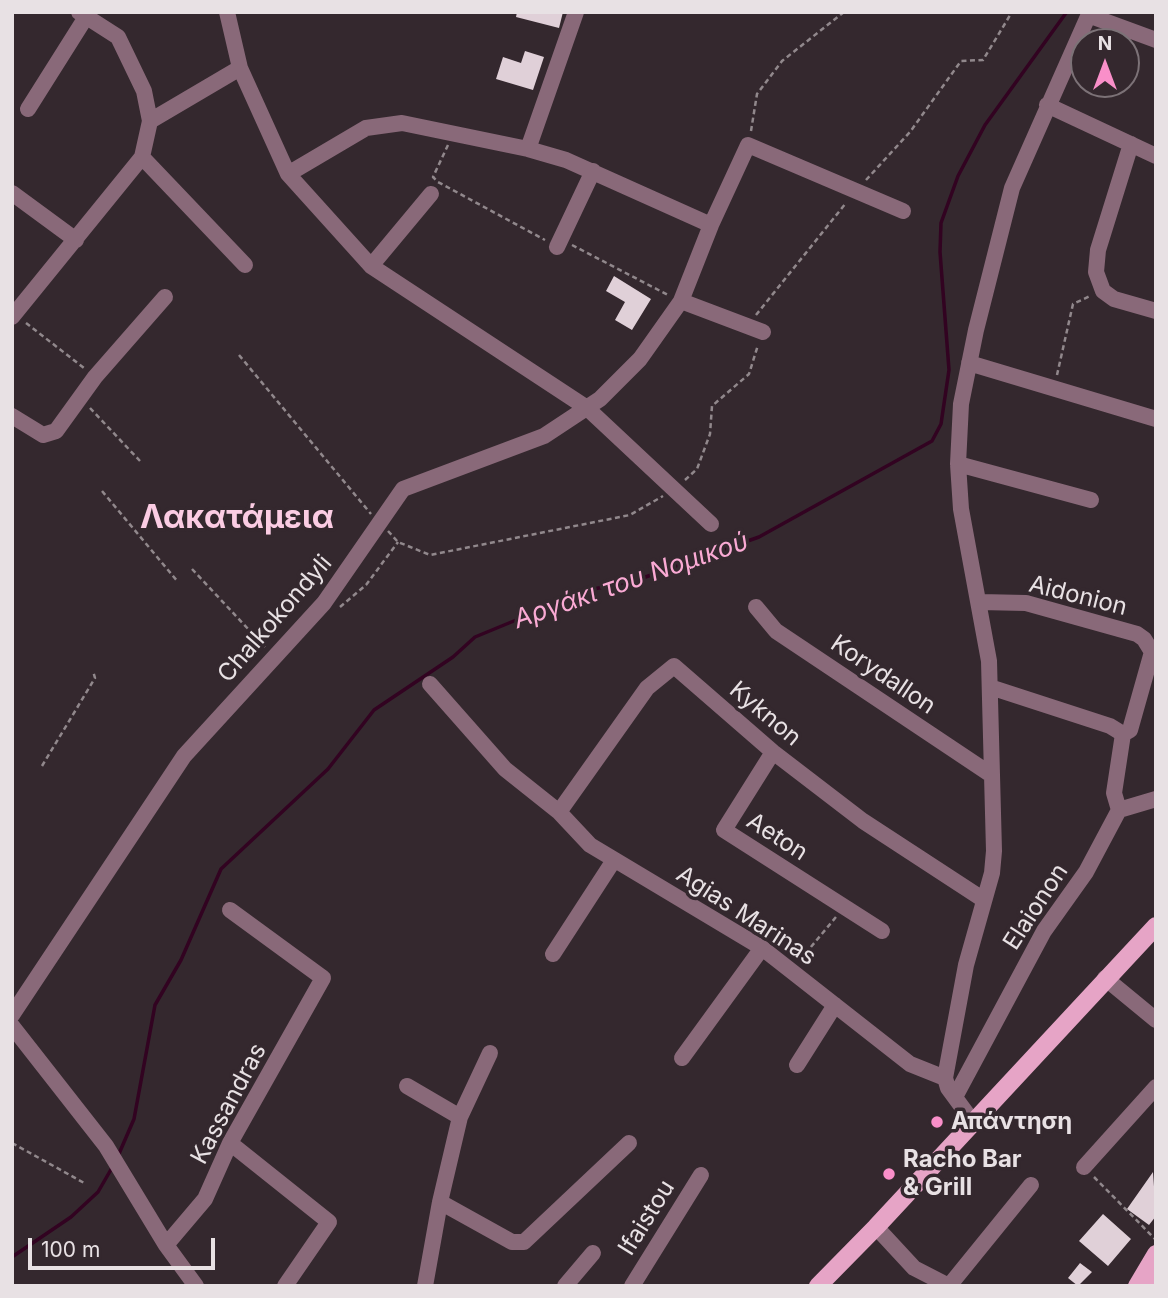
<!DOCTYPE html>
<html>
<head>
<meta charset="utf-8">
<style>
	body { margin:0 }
	#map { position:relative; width:1168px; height:1298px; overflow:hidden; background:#34282e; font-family:Inter,sans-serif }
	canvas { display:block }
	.frame { position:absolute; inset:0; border:14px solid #e8e1e4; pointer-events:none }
	.north { position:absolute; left:1070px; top:28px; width:70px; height:70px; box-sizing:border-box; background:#34282e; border:2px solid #7c7277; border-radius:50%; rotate:0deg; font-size:19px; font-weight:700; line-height:28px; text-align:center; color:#e8e1e4 }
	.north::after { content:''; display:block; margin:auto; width:24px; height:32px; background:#f98fc9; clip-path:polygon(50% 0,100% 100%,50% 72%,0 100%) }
	.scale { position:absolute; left:28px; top:1238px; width:187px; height:32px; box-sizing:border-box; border:4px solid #e8e1e4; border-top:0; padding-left:9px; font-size:21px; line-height:24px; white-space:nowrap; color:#e8e1e4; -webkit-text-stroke:5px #34282e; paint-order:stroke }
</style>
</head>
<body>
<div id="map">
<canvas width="1168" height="1298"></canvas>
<div class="frame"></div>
<div class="north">N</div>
<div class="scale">100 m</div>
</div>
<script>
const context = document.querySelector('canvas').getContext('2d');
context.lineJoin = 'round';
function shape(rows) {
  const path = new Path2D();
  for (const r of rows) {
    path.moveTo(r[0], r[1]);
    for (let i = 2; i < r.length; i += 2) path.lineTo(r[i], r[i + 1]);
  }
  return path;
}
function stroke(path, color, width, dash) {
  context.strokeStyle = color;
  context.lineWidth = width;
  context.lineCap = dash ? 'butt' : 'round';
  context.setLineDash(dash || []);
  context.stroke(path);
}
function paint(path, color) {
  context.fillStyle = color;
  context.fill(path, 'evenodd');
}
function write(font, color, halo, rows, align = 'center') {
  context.font = font + ' Inter,sans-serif';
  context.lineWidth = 7;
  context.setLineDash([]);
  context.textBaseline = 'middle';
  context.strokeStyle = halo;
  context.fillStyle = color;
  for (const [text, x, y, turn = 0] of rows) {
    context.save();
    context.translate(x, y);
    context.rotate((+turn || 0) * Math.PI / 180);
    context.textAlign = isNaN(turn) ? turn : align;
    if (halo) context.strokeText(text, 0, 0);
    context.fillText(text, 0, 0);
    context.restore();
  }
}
const stream = shape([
	[118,1156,134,1119,155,1005,181,960,221,869,328,769,374,710,453,657,475,637,589,590,637,580,759,537,932,441,941,424,949,370,940,252,941,223,958,176,985,125,1066,13],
	[12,1257,71,1217,98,1192,113,1166]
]);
const building = shape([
	[517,12,563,12,559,28,516,17],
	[525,51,544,57,533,90,496,79,503,57,521,63],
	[614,276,651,299,632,330,615,320,625,302,606,291],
	[1153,1172,1156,1216,1149,1225,1127,1209],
	[1103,1214,1131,1239,1108,1266,1079,1241],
	[1080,1263,1092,1272,1078,1286,1068,1278]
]);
const path = shape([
	[751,131,757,94,782,61,844,12],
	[448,145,433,177,438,182,545,240],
	[866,180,910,132,961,61,983,60,1012,12],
	[572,245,668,295],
	[756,315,846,203],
	[26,323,84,368],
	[239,355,371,514],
	[1057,375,1073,304,1090,296],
	[90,408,140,461],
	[685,480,697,469,710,434,712,406,749,374,758,345],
	[102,491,178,582],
	[388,531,398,542,430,555,630,515,663,496],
	[192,569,265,647],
	[340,607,366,585,398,542],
	[42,766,95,678,93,671],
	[800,960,836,917],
	[12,1143,86,1184],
	[1094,1177,1156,1240]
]);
const minor = shape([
	[79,12,118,37,144,91,150,121],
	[227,12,240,68,288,174,371,266,587,408,711,524],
	[1088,15,1156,40],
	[1047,105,1156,156],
	[28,109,86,17],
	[1131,144,1098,250,1096,272,1103,291,1114,299,1156,311],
	[528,149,576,12],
	[142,157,245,265],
	[288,174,366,128,402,123,528,149,566,160,711,225],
	[12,193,76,240],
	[557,247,593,171],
	[371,266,431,194],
	[681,301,763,332],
	[12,317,142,157,150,121,240,68],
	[969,363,1156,419],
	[12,416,43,435,56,431,95,377,165,297],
	[958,464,1091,500],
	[980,602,1026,603,1137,634,1144,639,1152,652,1130,730,1123,734],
	[756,607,776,631,990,774],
	[430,684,505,769,559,812,590,845,762,948,910,1064,945,1078],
	[990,687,1110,726,1123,734],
	[773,752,724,830,882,931],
	[1119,810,1156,799],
	[559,812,647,688,674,666,773,752,863,821,984,900],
	[553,954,614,860],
	[1105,978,1156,1020],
	[12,1015,184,756,324,603,403,489,544,436,600,399,640,359,681,301,711,225,748,145,903,211],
	[12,1026,106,1146,166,1245,196,1286],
	[682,1058,762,948],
	[797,1065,835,1005],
	[407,1086,460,1117],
	[955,1097,1044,931,1086,872,1119,810,1114,793,1123,734],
	[973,1122,948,1088,945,1078,966,965,992,873,994,851,989,661,961,509,958,464,961,404,976,330,1012,188,1090,12],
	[230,1143,329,1222,285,1286],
	[1084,1167,1156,1087],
	[440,1202,512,1242,524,1242,629,1143],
	[876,1227,914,1268,949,1286],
	[166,1245,205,1199,230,1143,323,978,230,910],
	[425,1286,440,1202,460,1117,490,1053],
	[565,1286,593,1253],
	[632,1286,701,1175],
	[949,1286,1031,1185]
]);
const major = shape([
	[818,1286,876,1227,1156,926],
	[1137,1286,1156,1254],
	[1152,1286,1156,1279]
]);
const markers = [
	[937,1122,7,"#f98fc9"],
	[889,1174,7,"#f98fc9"]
];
const streetNames = [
	["Aidonion",1078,596,14],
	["Chalkokondyli",275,619,-49],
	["Korydallon",883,675,34],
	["Kyknon",765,714,40],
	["Aeton",777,837,33],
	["Elaionon",1036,907,-57],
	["Agias Marinas",746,916,33],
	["Kassandras",229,1104,-62],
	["Ifaistou",647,1218,-58]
];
const poiNames = [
	["Απάντηση",951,1122],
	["Racho Bar",903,1160],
	["& Grill",903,1188]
];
const waterNames = [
	["Αργάκι του Νομικού",631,581,-19]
];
const districtNames = [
	["Λακατάμεια",237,518]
];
stroke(stream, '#320321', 3.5);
paint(building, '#e0d0d8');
stroke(path, '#91888c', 2.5, [5, 3.5]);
stroke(minor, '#896979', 16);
stroke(major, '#e6a4c6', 18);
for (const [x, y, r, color] of markers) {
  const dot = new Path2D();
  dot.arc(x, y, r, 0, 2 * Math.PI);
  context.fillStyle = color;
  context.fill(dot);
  stroke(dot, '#34282e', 2.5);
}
write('24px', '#e8e1e4', '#34282e', streetNames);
write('bold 24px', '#e8e1e4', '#34282e', poiNames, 'left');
write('italic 26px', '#faaad4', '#34282e', waterNames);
write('bold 32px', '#fbcce3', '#34282e', districtNames);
</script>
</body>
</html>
